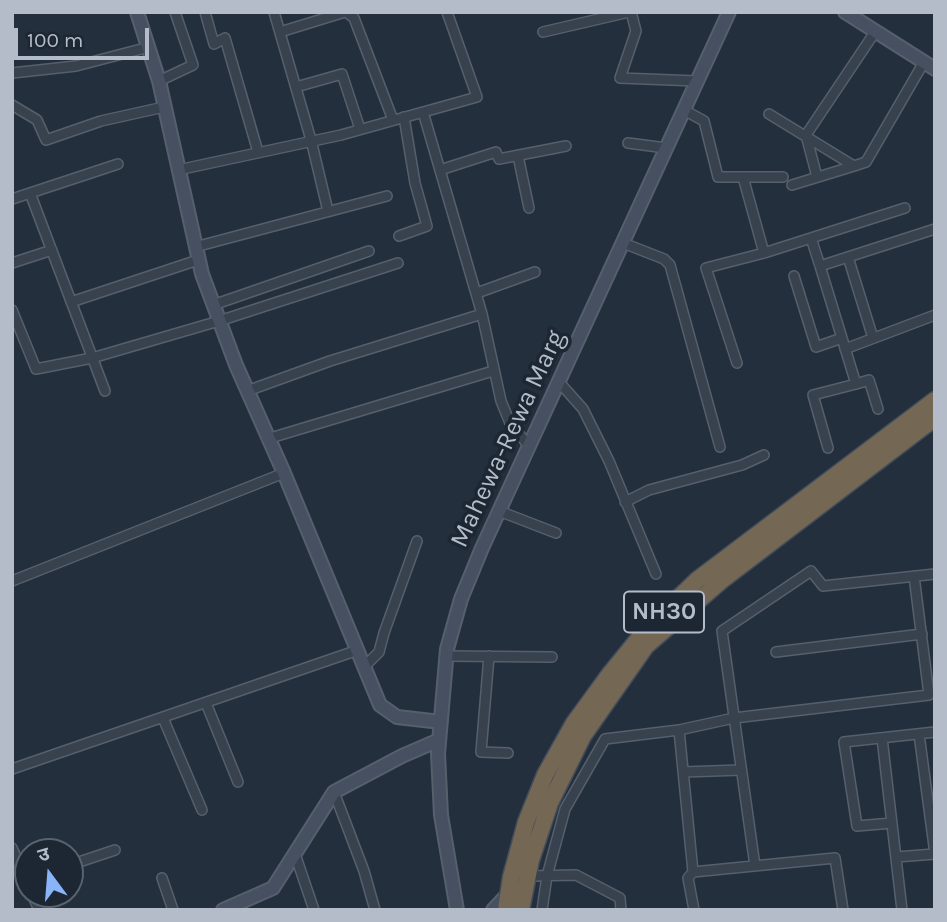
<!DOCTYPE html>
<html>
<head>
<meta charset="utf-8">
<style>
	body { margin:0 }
	#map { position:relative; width:947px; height:922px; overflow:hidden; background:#242f3e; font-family:Karla,"Noto Sans Devanagari",sans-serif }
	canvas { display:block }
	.frame { position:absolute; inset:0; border:14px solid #b4bcc9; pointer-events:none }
	.north { position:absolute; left:14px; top:838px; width:70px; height:70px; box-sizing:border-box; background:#1d2633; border:2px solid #59626f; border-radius:50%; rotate:344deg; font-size:19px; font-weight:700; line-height:28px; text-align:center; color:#b4bcc9 }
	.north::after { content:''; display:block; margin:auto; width:24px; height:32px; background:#8ab4f8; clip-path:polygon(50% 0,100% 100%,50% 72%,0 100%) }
	.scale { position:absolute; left:14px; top:28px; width:135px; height:32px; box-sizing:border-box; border:4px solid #b4bcc9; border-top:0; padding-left:9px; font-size:21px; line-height:24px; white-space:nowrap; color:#b4bcc9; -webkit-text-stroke:5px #1d2633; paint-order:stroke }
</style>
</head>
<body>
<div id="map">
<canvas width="947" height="922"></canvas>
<div class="frame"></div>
<div class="north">उ</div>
<div class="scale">100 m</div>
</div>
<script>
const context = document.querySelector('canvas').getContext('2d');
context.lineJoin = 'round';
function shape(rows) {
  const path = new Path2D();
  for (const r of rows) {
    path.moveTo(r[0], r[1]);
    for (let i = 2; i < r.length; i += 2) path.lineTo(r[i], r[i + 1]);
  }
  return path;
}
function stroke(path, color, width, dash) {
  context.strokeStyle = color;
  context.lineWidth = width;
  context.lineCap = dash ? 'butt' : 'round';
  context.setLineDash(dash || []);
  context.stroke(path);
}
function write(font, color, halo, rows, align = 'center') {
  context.font = font + ' Karla,sans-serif';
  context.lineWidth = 7;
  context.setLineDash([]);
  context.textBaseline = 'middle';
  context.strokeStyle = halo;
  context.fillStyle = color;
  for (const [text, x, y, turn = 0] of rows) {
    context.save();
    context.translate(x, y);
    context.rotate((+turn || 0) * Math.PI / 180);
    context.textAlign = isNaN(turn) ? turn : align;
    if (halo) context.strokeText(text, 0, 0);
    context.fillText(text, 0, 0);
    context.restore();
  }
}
const street = shape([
	[205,12,214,44,225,38,258,152],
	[274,12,311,140,328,211],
	[346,12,354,18,393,120],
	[631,12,636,31,620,78,697,81],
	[280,32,345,12],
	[543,32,629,12],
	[12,73,76,66,149,47],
	[159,81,193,65,175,12],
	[296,87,342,74,360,129],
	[12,105,37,120,46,140,101,121,164,107],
	[684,110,704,121,718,177,783,177],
	[769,114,854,166,792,185],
	[628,143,666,148],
	[518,156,529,208],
	[854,166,866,162,924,62],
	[178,170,341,135,477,97,447,12],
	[440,170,496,152,499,159,566,146],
	[743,177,764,253],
	[817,177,806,135,875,32],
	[30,193,105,391],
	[12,199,118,164],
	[399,236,427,226,415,183,404,117],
	[811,238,820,266],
	[623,243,664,259,670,265,720,447],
	[195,247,387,196],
	[848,257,873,338],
	[12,263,52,250],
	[794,276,816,347,842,338],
	[477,293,535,272],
	[71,302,198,260],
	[213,305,369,251],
	[12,310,36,369,92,358,219,321,398,263],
	[482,314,501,401,510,423,529,446],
	[845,349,935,315],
	[737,363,706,268,764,253,905,208],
	[559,382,583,409,609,461,656,574],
	[247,391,330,361,482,314,423,112],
	[878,409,869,380,856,384,820,266,935,229],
	[267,439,493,371],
	[828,448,813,395,856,384],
	[625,502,649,490,742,465,764,455],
	[499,511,556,533],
	[12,581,284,473],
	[776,652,922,634],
	[446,656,552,657],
	[489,656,481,752,508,753],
	[365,666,379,652,384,633,417,541],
	[206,703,238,782],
	[163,718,202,810],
	[679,730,693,872,688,878,694,910],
	[919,734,935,854],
	[882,738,902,910],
	[12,769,358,650],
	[683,772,741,770],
	[334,792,364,871,375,910],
	[892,823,857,826,844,742,935,732],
	[12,848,28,885],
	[295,854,314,910],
	[896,857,935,854],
	[70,865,115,850],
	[755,866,722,631,811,571,823,586,935,574],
	[693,872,835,858,843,910],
	[528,876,576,875,620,898,621,910],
	[162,878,173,910],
	[32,894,39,910],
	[542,910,547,876,565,809,605,739,679,730,734,718,929,695,914,576]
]);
const secondary = shape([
	[137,12,159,81,202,274,236,365,284,473,380,705,397,717,441,722],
	[845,12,935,69],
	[223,910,273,888,334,792,402,756,439,740],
	[457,910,441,815,438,754,447,649,461,599,482,548,729,12],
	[493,910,508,894]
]);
const highway = shape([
	[506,910,511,877,526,822,545,775,574,723,609,675,648,627,697,580,935,400],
	[521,910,531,860,550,803,583,736,646,646,721,581,935,418]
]);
const shields = [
	[664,612,80]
];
const shieldNames = [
	["NH30",664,612]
];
const streetNames = [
	["Mahewa-Rewa Marg",508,439,-65]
];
stroke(street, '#565f6c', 12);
stroke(secondary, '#565f6c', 16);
stroke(highway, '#434c59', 19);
stroke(street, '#38414e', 9);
stroke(secondary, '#465061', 12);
stroke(highway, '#746855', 16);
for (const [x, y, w] of shields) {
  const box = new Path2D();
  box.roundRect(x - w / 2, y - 20.5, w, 41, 5);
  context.fillStyle = '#1d2633';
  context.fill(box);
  stroke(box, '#b4bcc9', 2);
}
write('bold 24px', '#b4bcc9', null, shieldNames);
write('26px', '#b4bcc9', '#1d2633', streetNames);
</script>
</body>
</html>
